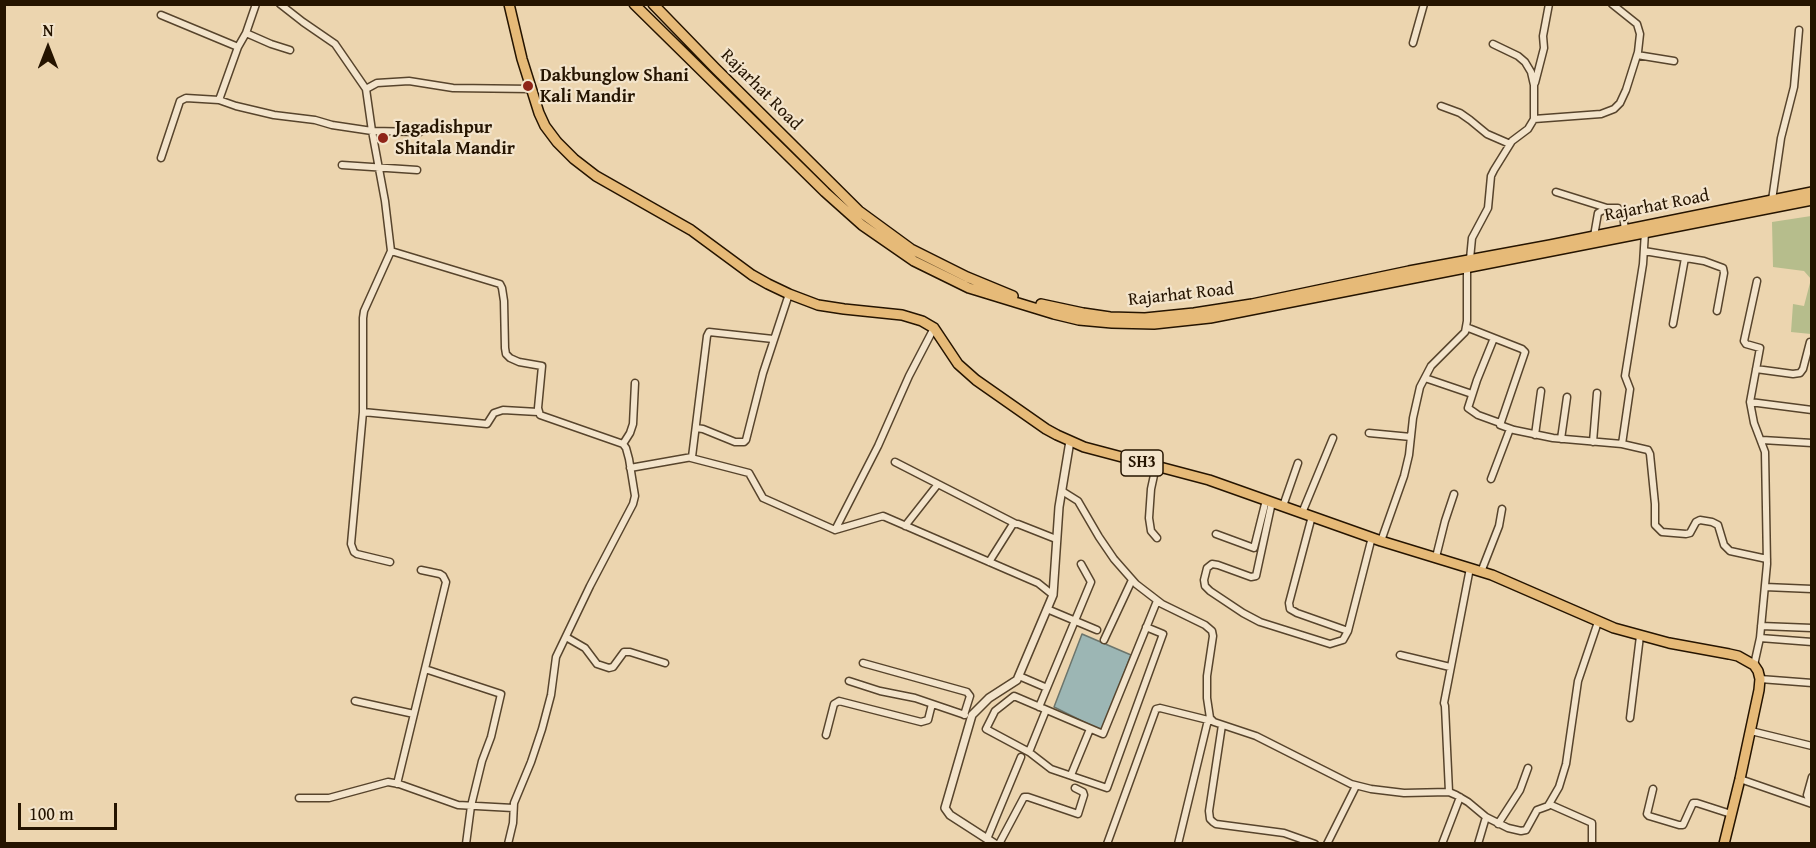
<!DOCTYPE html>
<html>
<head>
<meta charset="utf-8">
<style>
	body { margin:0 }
	#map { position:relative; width:1816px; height:848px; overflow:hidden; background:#ecd5af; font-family:"Gentium Book Plus",serif }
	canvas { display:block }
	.frame { position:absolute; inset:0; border:6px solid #251400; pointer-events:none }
	.north { position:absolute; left:18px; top:18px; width:60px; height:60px; -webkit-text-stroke:4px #f3e4cb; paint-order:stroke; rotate:0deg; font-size:16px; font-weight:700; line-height:24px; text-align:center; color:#251400 }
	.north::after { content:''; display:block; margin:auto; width:21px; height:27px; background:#251400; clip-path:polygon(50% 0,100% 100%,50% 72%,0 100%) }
	.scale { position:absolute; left:18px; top:803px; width:99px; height:27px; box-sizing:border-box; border:3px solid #251400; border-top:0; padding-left:8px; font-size:18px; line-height:21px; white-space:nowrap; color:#251400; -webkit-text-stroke:4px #f3e4cb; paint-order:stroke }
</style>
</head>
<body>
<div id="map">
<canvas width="1816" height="848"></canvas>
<div class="frame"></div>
<div class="north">N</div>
<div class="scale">100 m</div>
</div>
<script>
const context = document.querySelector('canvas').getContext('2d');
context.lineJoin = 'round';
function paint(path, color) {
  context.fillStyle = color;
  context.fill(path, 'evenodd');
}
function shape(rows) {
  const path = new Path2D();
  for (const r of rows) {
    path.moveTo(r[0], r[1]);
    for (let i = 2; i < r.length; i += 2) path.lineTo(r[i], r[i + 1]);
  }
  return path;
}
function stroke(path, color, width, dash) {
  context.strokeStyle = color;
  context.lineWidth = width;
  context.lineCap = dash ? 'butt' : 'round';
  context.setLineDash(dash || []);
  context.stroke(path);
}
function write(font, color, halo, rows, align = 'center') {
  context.font = font + ' "Gentium Book Plus",serif';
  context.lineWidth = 4.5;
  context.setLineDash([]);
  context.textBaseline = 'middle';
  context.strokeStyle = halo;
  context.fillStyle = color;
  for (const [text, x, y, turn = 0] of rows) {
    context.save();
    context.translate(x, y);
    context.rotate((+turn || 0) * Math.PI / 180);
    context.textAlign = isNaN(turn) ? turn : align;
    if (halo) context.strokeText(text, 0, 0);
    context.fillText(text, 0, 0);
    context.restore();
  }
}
const green = shape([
	[1811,216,1812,216,1811,334,1791,332,1793,304,1804,306,1811,279,1804,271,1773,267,1772,222]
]);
const water = shape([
	[1082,634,1131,655,1102,731,1054,707,1082,634]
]);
const minor = shape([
	[280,4,303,22,335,44,366,89],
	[161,15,238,47,219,100,186,98,180,101,161,158],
	[246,33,256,4],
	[1413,43,1424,4],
	[238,47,246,33,271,44,290,50],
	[1637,55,1674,61],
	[1535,83,1544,48,1543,36,1549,4],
	[219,100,236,106,274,115,315,120,332,125,372,131,420,132],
	[1441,106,1460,113,1470,120,1487,134,1510,144],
	[1534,119,1601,114,1614,109,1620,103,1626,90,1638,52,1640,34,1637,24,1612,4],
	[342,165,417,170],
	[1556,192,1607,208],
	[1772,200,1781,138,1794,87,1799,30],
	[1594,236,1598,213,1607,208,1618,208,1623,215,1625,230],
	[1644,251,1704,261,1723,268,1724,273,1717,311],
	[1470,259,1472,238,1488,208,1491,176,1494,170,1512,141,1528,129,1534,119,1534,85,1531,72,1525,62,1518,56,1493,44],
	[1673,324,1685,258],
	[1466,327,1522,349,1525,352,1500,425,1514,430,1553,438,1622,444,1648,450,1650,454,1655,504,1655,525,1662,532,1686,534,1690,533,1696,522,1700,520,1712,522,1718,525,1724,545,1730,551,1767,559],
	[1494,338,1477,380,1468,408,1478,415,1500,423],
	[1756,369,1793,374,1800,373,1803,369,1810,342],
	[1425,378,1472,394],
	[1750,402,1812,410],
	[363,412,487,424,494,413,503,410,538,412],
	[696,428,703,429,735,442,744,442,746,440,763,373,789,294],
	[1369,433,1411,437],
	[1535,435,1541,391],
	[1561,439,1567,397],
	[1762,440,1812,443],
	[1593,442,1597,393],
	[623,444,630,433,633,424,635,383],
	[1622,444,1630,389,1625,376,1643,264,1645,232],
	[691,458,749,473,763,498,835,530,883,516,1038,583,1053,595],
	[895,462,1016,524],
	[1156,466,1151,489,1149,518,1151,531,1157,538],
	[630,468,692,457,707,336,709,332,773,339],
	[1491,479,1510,429],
	[1062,491,1078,501,1099,537,1114,559,1136,584,1162,604,1205,625,1212,631,1213,636,1207,676,1207,698,1210,718,1214,722,1256,736,1351,784,1371,789,1404,793,1449,792,1456,795,1468,802,1486,817,1508,828,1521,831,1526,830,1537,810,1548,806,1559,787,1566,764,1578,681,1598,622],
	[1272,502,1256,576,1251,577,1218,565,1212,564,1207,568,1204,580,1205,586,1210,591,1243,613,1260,622,1330,644,1343,640,1348,631,1372,537],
	[1283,506,1298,463],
	[1302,513,1333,438],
	[1312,516,1289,603,1290,609,1297,613,1348,631],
	[905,526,938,484],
	[835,530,878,446,909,376,934,328],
	[1216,534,1254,548,1266,500],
	[1381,541,1404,476,1409,455,1413,418,1420,387,1431,366,1465,332,1467,321,1467,266],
	[1436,557,1445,521,1454,494],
	[390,562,357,554,354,552,351,544,363,412,363,318,364,311,391,251],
	[989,562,1013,524,1018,524,1056,539],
	[1481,572,1499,526,1502,509],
	[1765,587,1812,589],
	[1047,609,1097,630],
	[1761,626,1812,628],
	[566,637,585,648,597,664,609,668,613,667,624,652,630,652,665,663],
	[1760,638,1812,642],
	[1104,640,1132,580],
	[1400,655,1450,667],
	[863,663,967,692,970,696,964,715],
	[1754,665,1760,638,1767,564,1765,452,1754,423,1750,402,1760,348,1746,344,1744,341,1757,281],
	[425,669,501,694,491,737,482,761,471,806,466,844],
	[1019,676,1047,688],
	[1760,679,1812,683],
	[849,681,880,691,915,698,965,715],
	[355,701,414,714],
	[1039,707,1091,582,1081,564],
	[1046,710,1029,752,1051,769,1107,788,1163,634,1146,627],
	[1630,718,1640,636],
	[1222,725,1209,811,1210,819,1213,822,1216,824,1284,833,1315,844],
	[1751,731,1812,746],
	[826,735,834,704,839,701,921,722,928,720,932,704],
	[1029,752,986,729,995,711,1014,696,1103,734,1157,601],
	[1071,775,1090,729],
	[1812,777,1807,795,1812,804],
	[1740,779,1812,804],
	[397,784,446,582,443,576,440,574,421,570],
	[1653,789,1647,814,1649,816,1679,825,1683,825,1693,803,1697,803,1731,814],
	[1449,792,1445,706,1444,703,1470,568],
	[299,798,329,798,388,782,399,784,458,805,513,808],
	[1549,804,1592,823,1592,844],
	[1498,824,1520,790,1528,768],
	[987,839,1021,757],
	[508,844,513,823,514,803,531,762,542,729,551,695,556,657,590,586,633,504,635,496,629,459,626,448,623,444,540,415,538,408,542,366,519,362,510,358,506,354,505,348,504,301,502,288,500,284,391,251,385,201,372,131,366,89,377,83,409,81,453,88,532,89],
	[999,844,1024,797,1028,797,1078,814,1084,795,1083,792,1075,788],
	[1107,844,1156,709,1160,708,1212,721],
	[1178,844,1208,720],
	[1327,844,1356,786],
	[1442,844,1460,797],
	[1478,844,1486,817]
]);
const tertiary = shape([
	[995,844,950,815,945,808,972,715,989,698,1017,680,1053,595,1059,507,1070,441]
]);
const primary = shape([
	[509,4,522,59,539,113,545,126,557,142,574,159,596,176,691,230,752,275,768,284,789,294,818,305,844,309,902,315,922,321,934,328,958,364,976,380,1046,429,1057,435,1084,447,1209,480,1381,541,1492,575,1614,628,1669,643,1729,654,1738,656,1754,665,1758,671,1760,679,1759,690,1740,779,1724,844],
	[634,4,825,192,862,225,914,261,969,288,1054,314,1079,320,1112,323,1154,324,1210,318,1812,200],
	[653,4,715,68,859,211,911,249,967,277,1013,296],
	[1041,304,1083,313,1110,317,1145,318,1194,313,1252,304,1409,271,1550,245,1812,192]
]);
const markers = [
	[528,86,6,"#8f2418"],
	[383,138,6,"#8f2418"]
];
const shields = [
	[1142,463,42]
];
const shieldNames = [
	["SH3",1142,463]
];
const poiNames = [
	["Dakbunglow Shani",540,76],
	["Kali Mandir",540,97],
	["Jagadishpur",395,128],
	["Shitala Mandir",395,149]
];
const streetNames = [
	["Rajarhat Road",761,90,45],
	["Rajarhat Road",1657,206,-11],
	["Rajarhat Road",1181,295,-6]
];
paint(green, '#b6bd8c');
paint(water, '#9cb6b4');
stroke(water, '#6c756c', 1.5);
stroke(minor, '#57442c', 9);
stroke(tertiary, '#57442c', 10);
stroke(primary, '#251400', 12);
stroke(minor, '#f3e4cb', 6);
stroke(tertiary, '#f3e4cb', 7);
stroke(primary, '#e6ba78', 9);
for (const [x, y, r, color] of markers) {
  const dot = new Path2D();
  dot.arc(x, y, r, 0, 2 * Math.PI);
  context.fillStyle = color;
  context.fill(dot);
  stroke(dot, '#f3e4cb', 2);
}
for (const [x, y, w] of shields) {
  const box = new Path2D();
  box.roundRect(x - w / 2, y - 13, w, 26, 4.5);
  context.fillStyle = '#f3e4cb';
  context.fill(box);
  stroke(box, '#251400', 1.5);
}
write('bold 16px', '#251400', null, shieldNames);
write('bold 18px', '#251400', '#f3e4cb', poiNames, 'left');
write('18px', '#251400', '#f3e4cb', streetNames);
</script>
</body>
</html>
